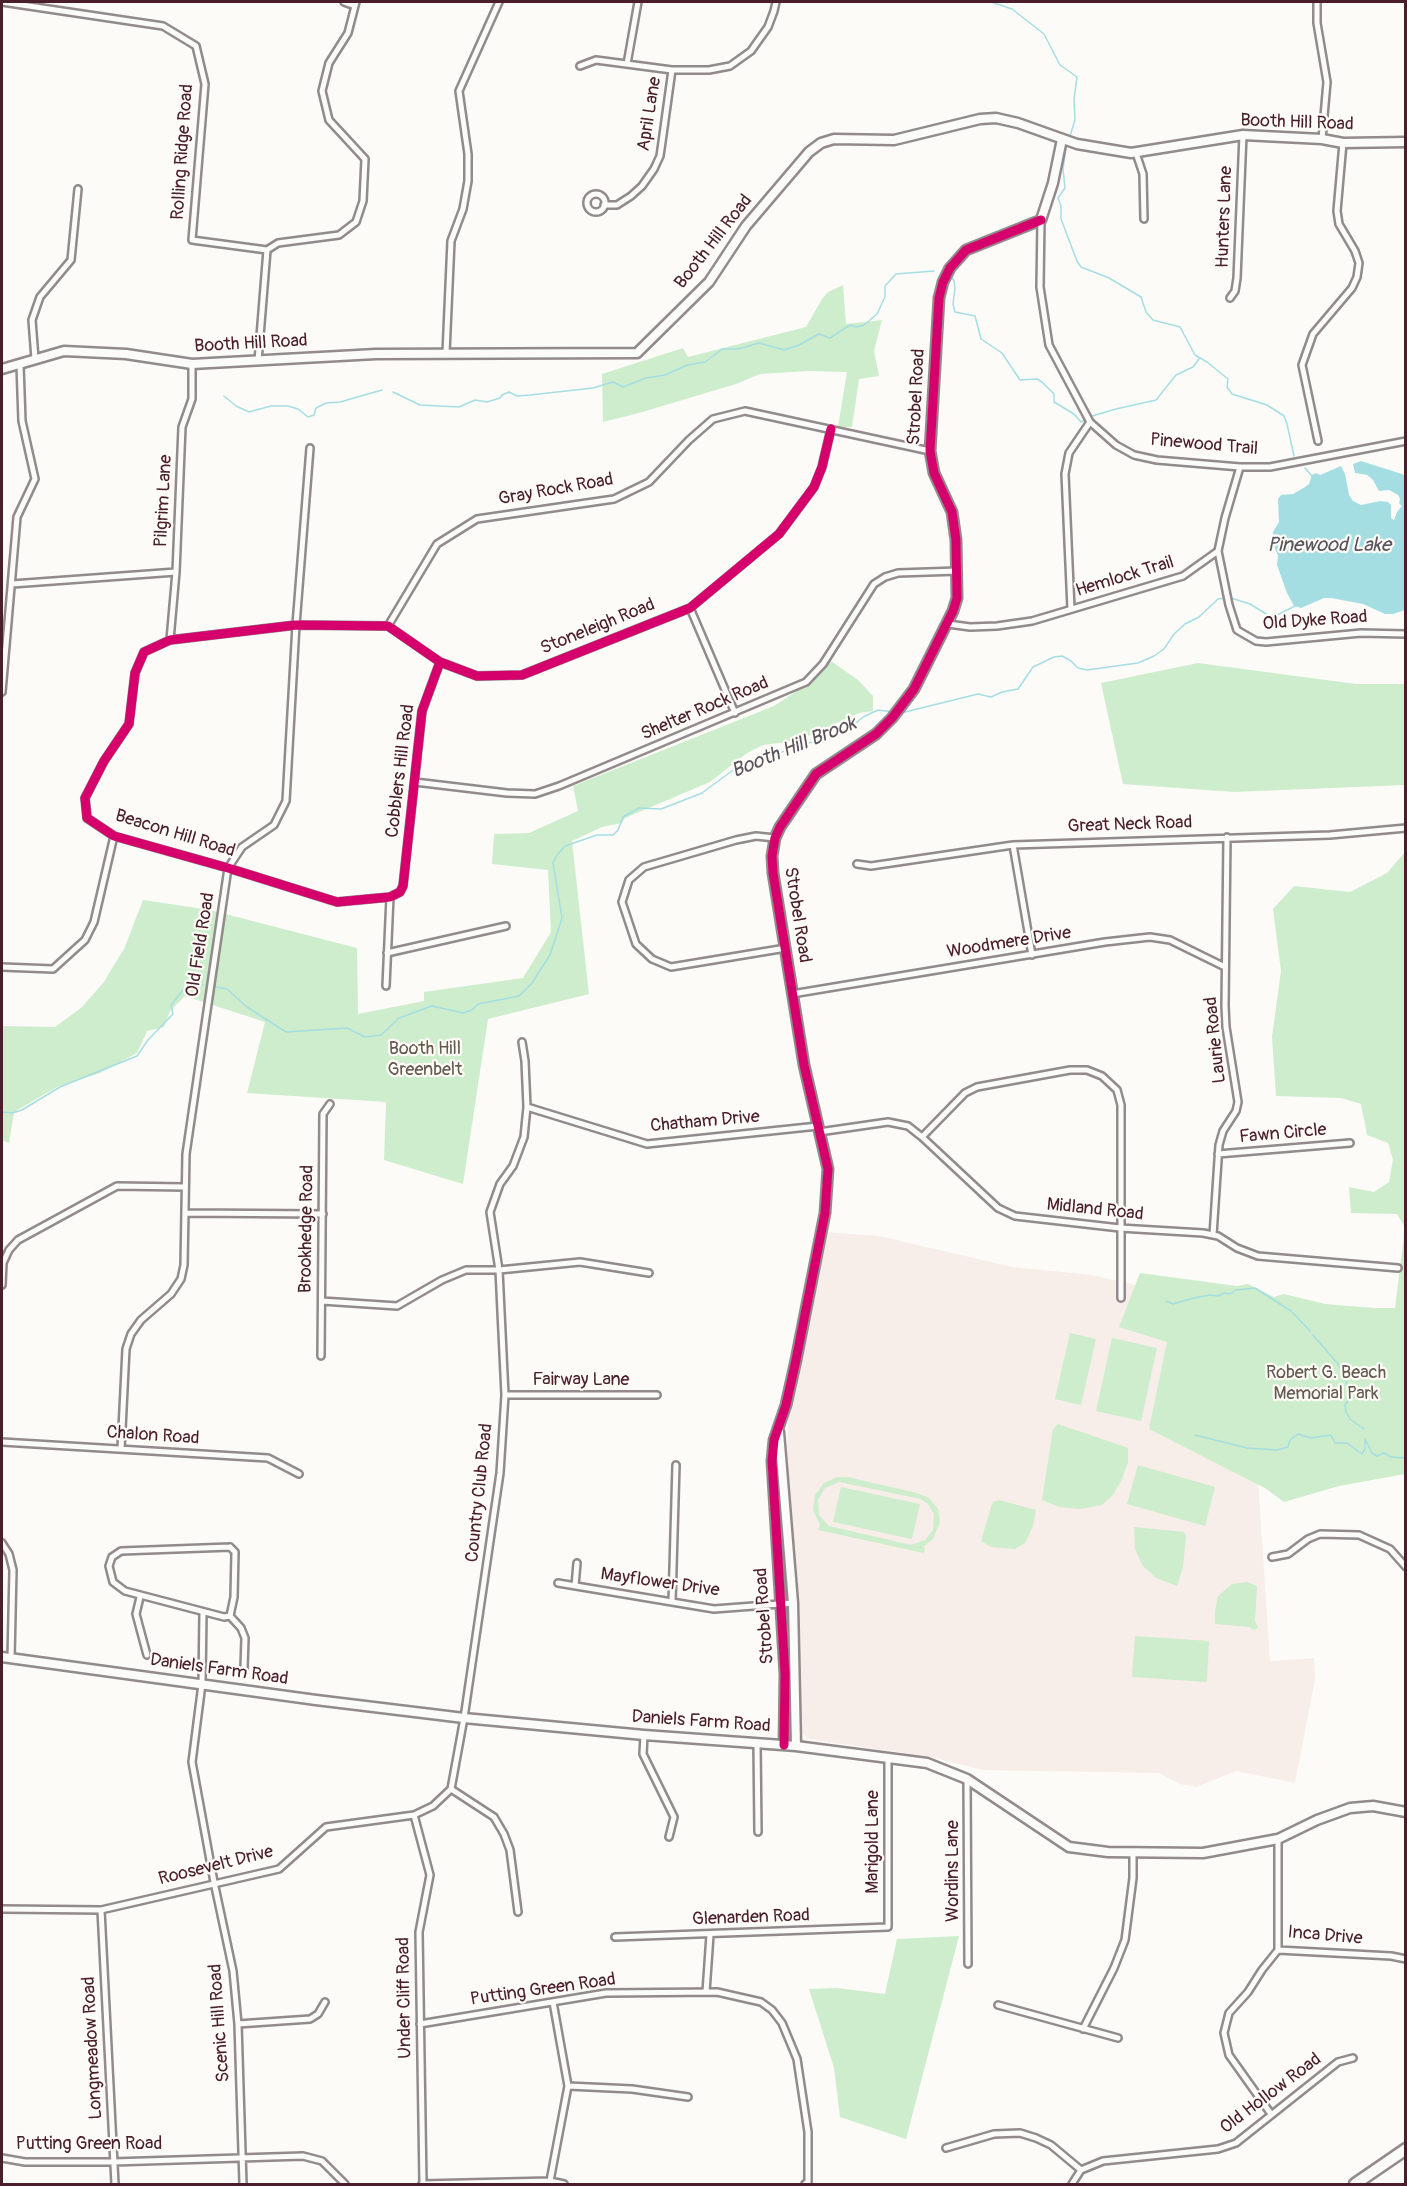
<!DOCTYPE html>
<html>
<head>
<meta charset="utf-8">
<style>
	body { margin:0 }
	#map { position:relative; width:1407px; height:2186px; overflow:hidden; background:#fcfbf8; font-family:Pangolin,sans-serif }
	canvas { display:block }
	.frame { position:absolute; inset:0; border:3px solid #4a1f2b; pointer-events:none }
</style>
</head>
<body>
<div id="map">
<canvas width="1407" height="2186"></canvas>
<div class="frame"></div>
</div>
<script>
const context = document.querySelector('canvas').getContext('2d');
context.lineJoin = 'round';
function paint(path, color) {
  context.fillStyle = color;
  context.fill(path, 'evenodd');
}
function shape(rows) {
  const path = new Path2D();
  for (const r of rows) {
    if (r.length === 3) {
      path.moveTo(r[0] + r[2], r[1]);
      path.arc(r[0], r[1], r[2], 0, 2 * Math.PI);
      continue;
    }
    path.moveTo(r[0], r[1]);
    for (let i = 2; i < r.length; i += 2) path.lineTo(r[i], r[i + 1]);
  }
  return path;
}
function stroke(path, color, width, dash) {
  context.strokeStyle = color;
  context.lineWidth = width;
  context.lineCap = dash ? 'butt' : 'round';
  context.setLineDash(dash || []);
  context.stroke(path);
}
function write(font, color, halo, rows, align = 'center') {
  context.font = font + ' Pangolin,sans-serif';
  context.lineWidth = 4.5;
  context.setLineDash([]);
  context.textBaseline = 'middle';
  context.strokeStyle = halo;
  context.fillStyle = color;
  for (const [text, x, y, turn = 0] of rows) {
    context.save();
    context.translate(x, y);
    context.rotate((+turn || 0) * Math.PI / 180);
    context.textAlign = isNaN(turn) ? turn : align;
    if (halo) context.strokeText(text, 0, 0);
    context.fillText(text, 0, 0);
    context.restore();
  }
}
const built = shape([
	[824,1232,879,1236,1012,1267,1092,1275,1152,1289,1256,1449,1270,1661,1314,1658,1315,1679,1295,1783,1236,1771,1196,1787,1180,1784,1159,1773,982,1770,932,1757,808,1739,801,1732,800,1611,787,1458,788,1421]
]);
const green = shape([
	[843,285,846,324,882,320,874,351,879,376,859,379,852,427,838,427,847,372,809,371,760,374,736,384,639,413,603,422,602,374,683,348,688,357,806,327,822,299,828,292],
	[831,661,858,680,873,696,873,711,859,713,797,741,763,745,747,753,710,782,625,818,622,823,602,827,572,841,589,994,488,1019,463,1184,384,1160,386,1102,247,1093,265,1022,185,996,170,1011,164,1027,147,1031,137,1053,100,1073,57,1087,14,1112,9,1143,2,1140,2,1026,55,1027,81,1008,104,982,114,965,124,949,143,900,210,910,357,948,358,1014,424,1001,424,992,523,978,551,932,548,870,492,864,494,834,529,833,578,811,573,786,774,706,809,683],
	[1198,663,1356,684,1405,684,1405,785,1234,792,1123,784,1101,683],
	[1405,852,1405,1474,1339,1486,1284,1502,1265,1488,1149,1429,1167,1342,1119,1327,1140,1273,1237,1286,1248,1284,1274,1297,1284,1294,1325,1304,1374,1308,1395,1308,1405,1227,1397,1214,1351,1213,1349,1187,1374,1192,1389,1182,1393,1160,1388,1143,1367,1135,1361,1104,1341,1098,1276,1096,1272,1037,1281,971,1273,909,1294,886,1350,892,1387,873],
	[1070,1333,1096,1339,1081,1405,1055,1399],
	[1112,1338,1157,1348,1141,1421,1096,1411],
	[1058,1424,1128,1448,1128,1462,1122,1479,1113,1495,1102,1505,1080,1509,1059,1507,1042,1500,1053,1429],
	[1138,1465,1215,1487,1205,1526,1127,1504],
	[837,1477,847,1477,917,1493,929,1498,938,1509,940,1522,933,1539,923,1547,925,1548,924,1553,818,1530,820,1525,813,1510,815,1495,824,1483],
	[839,1482,921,1499,928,1504,934,1514,933,1530,925,1540,911,1545,829,1526,819,1515,818,1500,825,1488],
	[841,1487,920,1504,912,1539,833,1522],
	[999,1500,1036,1510,1033,1526,1025,1543,1015,1549,991,1547,981,1541,991,1507,993,1502],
	[1134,1527,1184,1532,1186,1536,1183,1567,1177,1586,1156,1578,1142,1565,1135,1548],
	[1247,1582,1257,1586,1255,1621,1258,1628,1254,1630,1249,1627,1215,1624,1215,1611,1218,1596,1232,1584],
	[1135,1636,1209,1641,1207,1682,1132,1677],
	[959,1936,906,2139,840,2117,834,2068,809,1989,837,1988,885,1994,897,1939]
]);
const water = shape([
	[1361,461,1405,475,1405,610,1393,614,1385,614,1363,604,1331,598,1324,598,1301,608,1294,606,1287,593,1277,565,1278,556,1274,546,1273,532,1279,522,1278,499,1281,495,1293,494,1305,487,1309,484,1312,475,1316,473,1320,475,1341,466,1345,474,1349,495,1353,501,1361,505,1380,501,1388,502,1391,505,1391,518,1394,520,1397,512,1402,506,1399,503,1400,499,1398,495,1389,490,1379,491,1373,480,1367,475,1355,473,1353,464]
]);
const stream = shape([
	[991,2,1012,9,1044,34,1060,65,1077,77,1074,99,1075,120,1070,136],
	[1066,149,1063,169,1065,188,1058,198,1061,206,1061,219,1077,261,1081,267,1109,278,1141,297,1146,312,1153,320,1180,327,1195,355,1207,362,1228,379,1227,387,1232,394,1267,405,1284,416,1287,424,1294,456],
	[950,275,954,281,955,288,953,304,955,312,975,316,981,339,1002,353,1020,380,1037,379,1042,382,1054,394,1054,402,1074,414,1081,422,1092,416,1116,409,1156,400,1176,375,1193,367,1199,359],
	[393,392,420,405,459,407,475,400,487,402,500,398,502,395,509,392,517,396,530,395,593,388,613,382,623,387,646,378,665,375,687,365,705,362,722,349,738,349,759,343,784,350,799,345,819,334,830,338,850,325,857,327,864,325,877,314,885,297,885,286,896,274,934,271],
	[224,396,236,406,249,412,271,406,288,406,298,409,308,417,314,415,316,408,326,403,340,402,382,390],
	[1305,468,1312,476],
	[1231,598,1250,604,1268,615,1275,616,1295,606],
	[901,713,978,694,991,697,1002,692,1018,689,1033,667,1054,657,1062,656,1071,661,1078,668,1087,670,1138,663,1154,656,1164,649,1174,634,1185,624,1199,617,1218,599,1226,598],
	[216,987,227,989,247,1007,286,1032,347,1028,365,1037,381,1035,399,1018,432,1006,463,1013,472,1010,478,1004,519,996,532,983,550,955,562,918,553,863,557,855,565,846,597,835,613,835,618,830,623,817,639,808,661,809,702,793,736,768,760,757,779,753,848,730,863,717,878,710,894,712],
	[2,1112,12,1113,22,1110,60,1087,137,1056,148,1040,173,1014,171,1005,187,985,203,985],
	[1166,1301,1173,1304,1190,1299,1209,1295,1218,1296,1224,1293,1230,1294,1236,1290,1255,1288,1291,1311,1310,1331],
	[1313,1335,1339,1365,1350,1391,1350,1398,1345,1405,1346,1412,1350,1419,1364,1429],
	[1195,1435,1247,1448,1277,1450,1288,1447,1290,1440,1298,1434,1311,1438,1331,1435,1335,1443,1347,1443,1362,1454,1365,1449,1365,1439,1372,1453,1377,1456,1384,1453,1391,1457,1406,1458]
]);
const street = shape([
	[2,2,163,26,196,46,205,84,192,240,267,250,258,361],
	[344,2,355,6],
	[1317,2,1317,23,1327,82,1322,139],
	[627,64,638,2],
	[580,66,596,60,672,70,709,70,730,66,751,51,768,27,774,11,776,2],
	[1136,153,1143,174,1144,219],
	[596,203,9],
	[604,205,617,205,631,196,642,186,654,169,660,156,662,142,672,70],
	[1041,220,1040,287,1049,345,1090,422,1116,445,1134,455,1157,460,1240,467,1270,467,1406,441],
	[267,250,278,243,339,235,356,222,363,201,365,159,329,120,322,91,329,63,348,33,356,2],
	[1230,298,1235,291,1237,278,1243,135],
	[446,353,451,241,463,209,468,181,468,154,459,91,499,2],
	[35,359,32,320,40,297,71,260,78,189],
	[1318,441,1302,365,1313,334,1352,288,1357,277,1359,263,1355,251,1339,224,1337,211,1343,143],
	[1218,551,1229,605,1237,630,1256,641,1266,642,1361,633,1406,634],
	[12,584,176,572],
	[690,608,735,713],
	[1071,609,1065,474,1069,453,1090,422],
	[948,624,970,627,997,626,1032,621,1183,576,1218,551,1225,518,1240,467],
	[388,626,437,544,477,519,614,499,649,482,689,440,713,419,745,411,930,451],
	[170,640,176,572,182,427,192,399,192,364],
	[440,662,422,711,403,886,400,892,390,897,337,902,228,868,114,836,87,818,85,798,104,761,129,724,135,673,144,652,170,640,296,625,388,626,440,662,477,676,522,675,690,608,779,534,814,487,822,467,831,429],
	[2,692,17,517,35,479,22,421,20,365],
	[415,782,507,793,535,794,559,786,806,682,823,664,874,584,885,577,898,573,958,571],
	[775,838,756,836,736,840,644,867,629,880,622,902,636,944,652,959,671,967,786,948],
	[1013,845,1032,955],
	[857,864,871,866,1013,845,1330,835,1406,828],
	[387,953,506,926],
	[2,967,53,969,85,940,94,922,114,836],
	[386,986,390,897],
	[792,994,1105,942,1150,937,1170,940,1225,967],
	[527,1107,647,1144,818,1126],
	[819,1132,888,1122,908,1126,922,1137,998,1208,1015,1216,1120,1228,1203,1233,1218,1236,1237,1248,1258,1256,1398,1268],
	[922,1137,965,1093,977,1087,1070,1070,1087,1070,1102,1076,1117,1090,1121,1105,1121,1298],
	[1218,1154,1350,1143],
	[185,1213,323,1214],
	[1213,1235,1219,1145,1223,1131,1236,1111,1238,1102,1226,1027,1225,1006,1227,837],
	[2,1285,3,1263,9,1250,18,1240,117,1186,185,1187],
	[322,1301,397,1306,442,1280,466,1270,499,1270,580,1262,649,1273],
	[321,1356,323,1114,330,1104],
	[505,1395,657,1395],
	[2,1442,268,1458,299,1474],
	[121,1449,126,1349,131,1334,141,1320,171,1294,181,1279,184,1265,186,1154,228,868,242,847,274,825,286,801,296,625,310,448],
	[2,1543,9,1554,13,1570,11,1658],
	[230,1547,235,1552,234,1597,230,1616,224,1617,125,1591,113,1582,109,1566,112,1557,121,1551,230,1547],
	[1272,1557,1288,1554,1308,1539,1320,1534,1359,1535,1390,1549,1406,1567],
	[558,1583,714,1609,793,1603],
	[575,1586,577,1563],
	[140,1597,136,1614,147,1655],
	[672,1602,676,1465],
	[203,1612,202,1684,192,1762,214,1882,233,1971,238,2024,243,2184],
	[230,1616,241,1628,245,1638,244,1668],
	[644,1735,643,1754,674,1817,669,1837],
	[757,1744,758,1832],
	[967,1779,968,1964],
	[451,1789,494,1817,504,1834,510,1850,518,1912],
	[414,1815,430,1875,419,1932,423,2184],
	[1278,1839,1278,1950],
	[2,1909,101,1910,279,1869,326,1827,414,1815,433,1806,451,1789,464,1718,500,1473,505,1395,499,1270,490,1212,500,1184,513,1166,524,1137,527,1107,525,1061,522,1042],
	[101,1910,115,2184],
	[615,1937,888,1927,888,1758],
	[1278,1950,1391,1956,1406,1959],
	[706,1992,710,1935],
	[998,2005,1118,2038],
	[238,2024,310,2019,318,2014,325,2002],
	[420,2024,606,1993,717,1992,761,2002,772,2010,782,2023,797,2059,808,2132,808,2182,805,2184],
	[1083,2029,1114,1968,1125,1940,1133,1878,1133,1853],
	[568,2086,632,2089,688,2097],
	[1271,2114,1229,2055,1224,2033,1229,2013,1248,1992,1262,1970,1278,1950],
	[946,2148,994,2134,1020,2133,1036,2138,1051,2145,1081,2170],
	[2,2158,25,2162,113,2162,303,2156,322,2161,345,2184],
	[550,2181,568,2086,553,2002],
	[422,2184,550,2181,564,2184],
	[1072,2184,1081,2170,1103,2161,1218,2149,1236,2143,1338,2062,1353,2058]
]);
const secondary = shape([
	[2,369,64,351,126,354,192,364,376,354,637,353,709,282,746,226,809,152,821,143,834,139,894,140,980,119,996,118,1018,123,1077,144,1131,153,1243,135,1322,139,1343,143,1406,142],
	[779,1432,793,1603,796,1746],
	[2,1657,316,1700,464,1718,644,1735,796,1746,927,1763,967,1779,1069,1847,1108,1852,1203,1853,1278,1839,1317,1820,1350,1808,1373,1806,1406,1812],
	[784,1745,785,1674,772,1461,774,1440,786,1405,796,1360,825,1213,828,1169,804,1065,773,873,772,856,775,838,780,827,816,774,876,734,892,718,914,689,953,611,957,598,956,540,952,512,934,473,930,451,939,298,943,282,950,268,966,250,1041,220,1053,183,1062,139]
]);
const highway = shape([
	[1355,2184,1406,2149]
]);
const cycleway = shape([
	[440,662,422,711,403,886,400,892,390,897,337,902,228,868,114,836,87,818,85,798,104,761,129,724,135,673,144,652,170,640,296,625,388,626,440,662,477,676,522,675,690,608,779,534,814,487,822,467,831,429],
	[784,1745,785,1674,772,1461,774,1440,786,1405,796,1360,825,1213,828,1169,804,1065,773,873,772,856,775,838,780,827,816,774,876,734,892,718,914,689,953,611,957,598,956,540,952,512,934,473,930,451,939,298,943,282,950,268,966,250,1041,220]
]);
const streetNames = [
	["April Lane",650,114,-81],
	["Booth Hill Road",1297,123,2],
	["Rolling Ridge Road",183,152,-86],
	["Hunters Lane",1225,217,-88],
	["Booth Hill Road",714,242,-52],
	["Booth Hill Road",251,344,-3],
	["Strobel Road",917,397,-87],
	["Pinewood Trail",1204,445,5],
	["Gray Rock Road",556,490,-10],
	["Pilgrim Lane",164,501,-87],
	["Hemlock Trail",1125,577,-17],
	["Old Dyke Road",1315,621,-4],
	["Stoneleigh Road",598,627,-22],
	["Shelter Rock Road",705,709,-23],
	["Cobblers Hill Road",401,771,-83],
	["Great Neck Road",1130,825,-2],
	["Beacon Hill Road",175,834,17],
	["Strobel Road",797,915,81],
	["Woodmere Drive",1009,943,-9],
	["Old Field Road",201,945,-81],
	["Laurie Road",1216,1040,-96],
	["Chatham Drive",705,1122,-5],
	["Fawn Circle",1283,1134,-5],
	["Midland Road",1095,1210,6],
	["Brookhedge Road",307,1229,-89],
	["Fairway Lane",581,1380],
	["Chalon Road",153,1436,4],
	["Country Club Road",480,1493,-84],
	["Mayflower Drive",660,1583,8],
	["Strobel Road",765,1616,-94],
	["Daniels Farm Road",219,1670,8],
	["Daniels Farm Road",701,1722,4],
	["Marigold Lane",873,1842,-90],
	["Roosevelt Drive",216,1866,-14],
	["Wordins Lane",953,1871,-90],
	["Glenarden Road",751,1918,-2],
	["Inca Drive",1325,1936,5],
	["Putting Green Road",543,1990,-8],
	["Under Cliff Road",405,1998,-91],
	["Scenic Hill Road",220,2023,-94],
	["Longmeadow Road",93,2048,-93],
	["Old Hollow Road",1271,2094,-37],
	["Putting Green Road",89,2144]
];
const parkNames = [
	["Booth Hill",425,1049],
	["Greenbelt",425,1070],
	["Robert G. Beach",1326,1373],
	["Memorial Park",1326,1394]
];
const waterNames = [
	["Pinewood Lake",1329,546],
	["Booth Hill Brook",794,748,-22]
];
paint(built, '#f7ede9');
paint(green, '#cdedcc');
paint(water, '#a5dee2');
stroke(stream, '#a5dee2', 1.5);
stroke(street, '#928a8b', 10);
stroke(secondary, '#928a8b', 13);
stroke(highway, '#928a8b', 15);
stroke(street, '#fbfbf9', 5);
stroke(secondary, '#fbfbf9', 8);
stroke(highway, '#fbfbf9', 10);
stroke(cycleway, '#d6006c', 9);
write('18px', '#4a1f2b', '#fdfcf7', streetNames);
write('18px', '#665a50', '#fdfcf7', parkNames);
write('italic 20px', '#5a545f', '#fdfcf7', waterNames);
</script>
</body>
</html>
